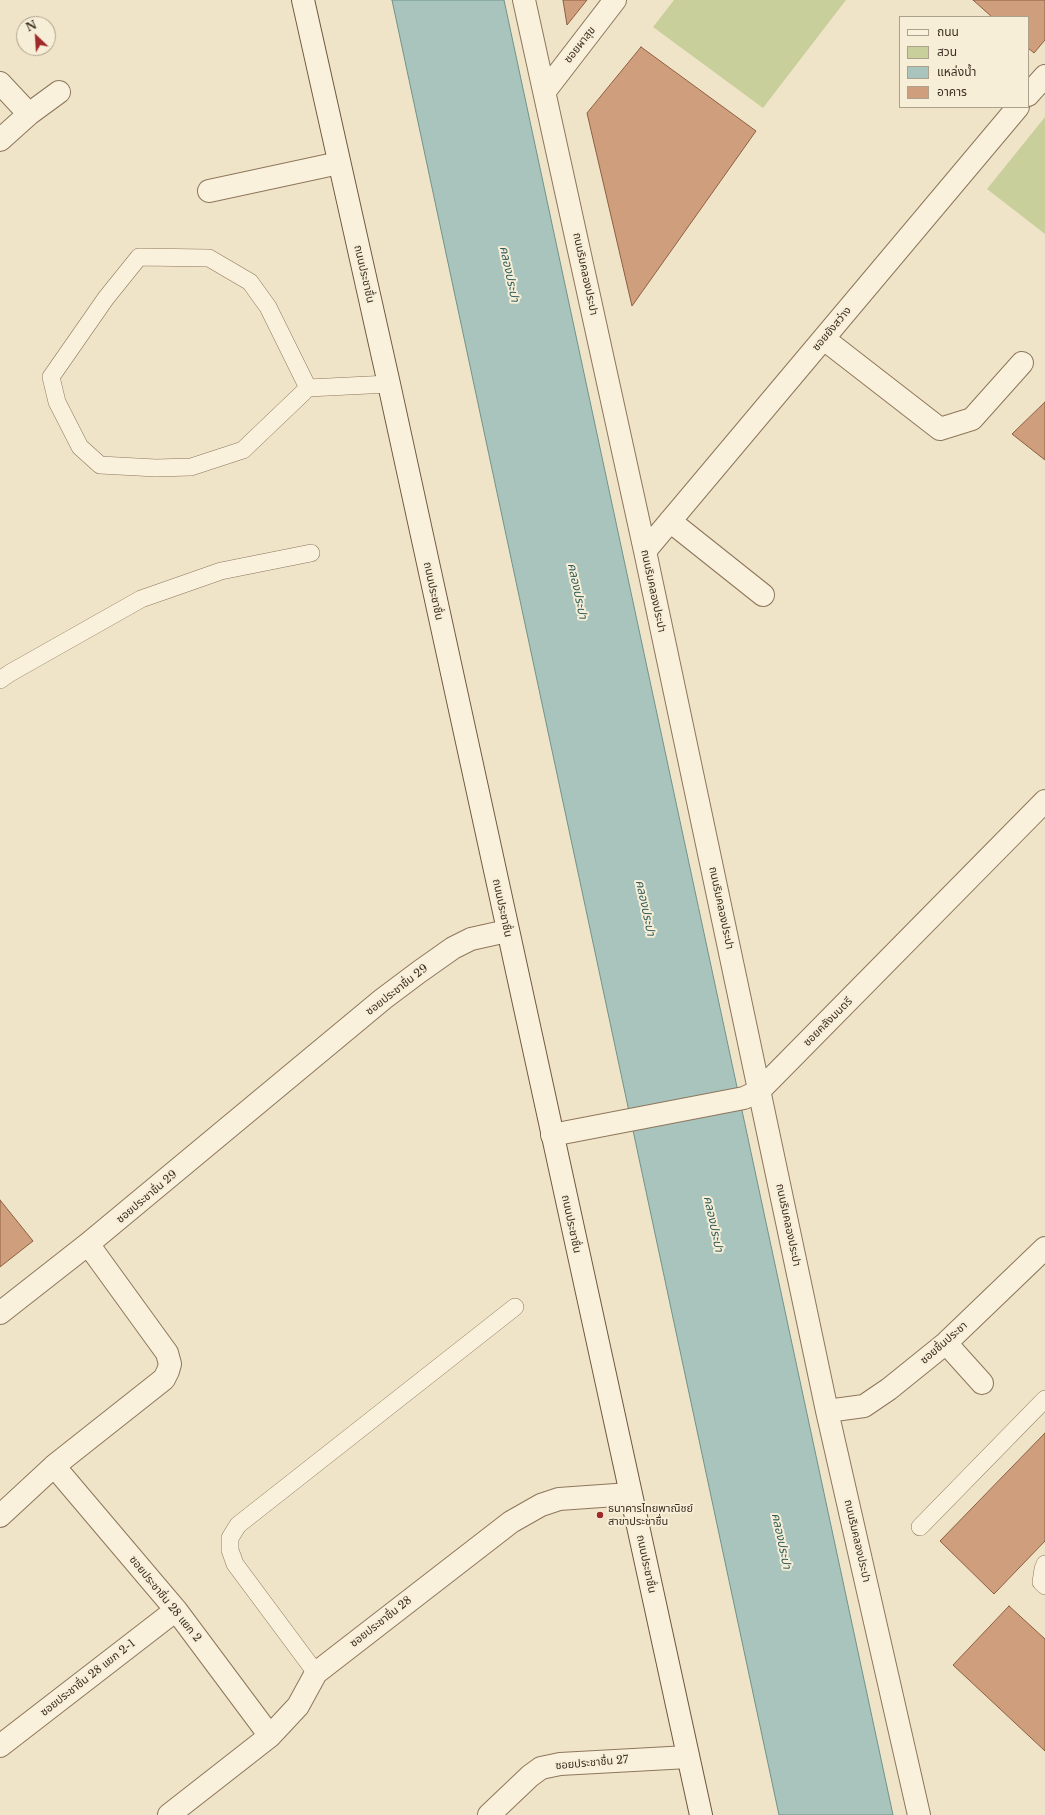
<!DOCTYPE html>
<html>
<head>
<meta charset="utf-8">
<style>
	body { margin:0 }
	#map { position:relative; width:1045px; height:1815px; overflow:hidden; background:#f0e4c8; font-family:"Libre Baskerville","Noto Sans Thai",serif }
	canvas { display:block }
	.legend { position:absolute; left:899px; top:16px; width:130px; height:92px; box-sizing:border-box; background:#f7eed8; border:1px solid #ada18e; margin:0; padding:5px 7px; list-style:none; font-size:12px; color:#3d2e20 }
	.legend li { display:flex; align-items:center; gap:8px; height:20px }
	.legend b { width:20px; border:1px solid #ada18e }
	.north { position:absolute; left:16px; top:16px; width:40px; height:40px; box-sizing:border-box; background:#f7eed8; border:1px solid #ada18e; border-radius:50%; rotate:335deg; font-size:11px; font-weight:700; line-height:16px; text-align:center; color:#3d2e20 }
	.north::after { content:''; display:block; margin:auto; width:14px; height:18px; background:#9e2a2b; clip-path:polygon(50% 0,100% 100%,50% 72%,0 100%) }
</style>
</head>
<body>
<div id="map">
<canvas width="1045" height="1815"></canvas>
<ul class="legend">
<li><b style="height:5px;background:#faf1dc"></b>ถนน</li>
<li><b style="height:11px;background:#c9cf9b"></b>สวน</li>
<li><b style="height:11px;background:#a9c4bc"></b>แหล่งน้ำ</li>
<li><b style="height:11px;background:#cf9f7d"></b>อาคาร</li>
</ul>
<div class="north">N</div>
</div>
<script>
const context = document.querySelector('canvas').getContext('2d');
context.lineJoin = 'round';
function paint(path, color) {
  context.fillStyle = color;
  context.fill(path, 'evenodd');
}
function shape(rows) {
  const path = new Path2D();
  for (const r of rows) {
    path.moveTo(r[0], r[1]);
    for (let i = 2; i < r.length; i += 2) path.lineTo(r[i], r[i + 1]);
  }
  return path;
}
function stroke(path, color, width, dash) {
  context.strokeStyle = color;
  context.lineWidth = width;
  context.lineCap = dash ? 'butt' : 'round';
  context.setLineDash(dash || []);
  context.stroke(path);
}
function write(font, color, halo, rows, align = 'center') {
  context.font = font + ' "Libre Baskerville","Noto Sans Thai",serif';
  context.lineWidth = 4;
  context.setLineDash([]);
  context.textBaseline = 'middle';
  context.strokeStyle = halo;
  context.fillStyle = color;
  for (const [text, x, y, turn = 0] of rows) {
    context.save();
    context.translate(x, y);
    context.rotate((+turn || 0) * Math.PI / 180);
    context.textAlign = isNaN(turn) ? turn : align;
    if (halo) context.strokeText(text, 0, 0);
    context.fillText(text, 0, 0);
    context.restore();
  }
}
const green = shape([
	[674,0,846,0,763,108,653,27],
	[1045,117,1045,234,987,189]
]);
const water = shape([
	[392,0,504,0,893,1815,779,1815,392,0]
]);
const building = shape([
	[563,0,587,0,567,25,563,0],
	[973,0,1045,0,1045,40,1034,53,1028,48,1028,17,992,17,973,0],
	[641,47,756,131,632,306,587,113,641,47],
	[1045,402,1045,460,1012,434,1045,402],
	[0,1200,33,1241,0,1267,0,1200],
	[1045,1433,1045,1541,994,1594,940,1541,1045,1433],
	[1009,1606,1045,1639,1045,1751,953,1665,1009,1606]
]);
const service = shape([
	[308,388,268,307,250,282,209,258,139,257,106,298,51,377,57,402,80,447,100,465,156,468,191,467,243,450,308,388,389,384],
	[0,680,10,673,141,599,221,571,311,553],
	[920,1527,1045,1399],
	[1045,1564,1043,1569,1041,1582,1045,1586],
	[316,1673,235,1564,230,1550,230,1538,238,1525,515,1307]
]);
const minor = shape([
	[524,0,645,551,827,1411,919,1815],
	[0,83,29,114],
	[545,91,615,0],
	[1028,95,1045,76],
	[0,140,29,114,59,92],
	[209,191,339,163],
	[824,339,940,429,972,419,1022,363],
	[670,521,763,595],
	[645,551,1018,107],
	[552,1135,744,1098,759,1091,1045,801],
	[0,1313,88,1244],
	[946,1343,982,1383],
	[827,1411,864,1406,889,1389,946,1343,1045,1248],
	[54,1466,176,1610,270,1736],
	[0,1516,54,1466,164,1379,168,1371,170,1364,167,1353,88,1244,383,999,419,972,453,948,471,939,507,931],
	[0,1746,176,1610],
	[169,1815,270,1736,298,1706,316,1673,511,1522,541,1505,559,1499,630,1494],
	[489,1815,530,1776,541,1768,560,1764,688,1757]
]);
const secondary = shape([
	[303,0,389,384,701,1815]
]);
const markers = [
	[600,1515,4,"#9e2a2b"]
];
const streetNames = [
	["ซอยผาสุข",580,45,-52],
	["ถนนประชาชื่น",364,274,77],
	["ถนนริมคลองประปา",585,274,78],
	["ซอยยังสว่าง",832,329,-50],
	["ถนนประชาชื่น",433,591,78],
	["ถนนริมคลองประปา",653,591,78],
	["ถนนประชาชื่น",502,908,78],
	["ถนนริมคลองประปา",721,908,78],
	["ซอยประชาชื่น 29",397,990,-38],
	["ซอยคลังมนตรี",828,1022,-45],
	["ซอยประชาชื่น 29",147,1197,-40],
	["ถนนประชาชื่น",571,1224,78],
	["ถนนริมคลองประปา",788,1225,78],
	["ซอยชื่นประชา",944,1343,-41],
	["ถนนริมคลองประปา",857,1541,77],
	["ถนนประชาชื่น",646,1564,78],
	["ซอยประชาชื่น 28 แยก 2",165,1599,51],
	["ซอยประชาชื่น 28",381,1622,-38],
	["ซอยประชาชื่น 28 แยก 2-1",88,1678,-38],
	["ซอยประชาชื่น 27",592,1763,-5]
];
const poiNames = [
	["ธนาคารไทยพาณิชย์",608,1509],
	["สาขาประชาชื่น",608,1522]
];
const waterNames = [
	["คลองประปา",509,274,78],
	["คลองประปา",577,591,78],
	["คลองประปา",645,908,78],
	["คลองประปา",713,1224,78],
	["คลองประปา",781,1541,78]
];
paint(green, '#c9cf9b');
paint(water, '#a9c4bc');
stroke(water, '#6f938a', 1);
paint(building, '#cf9f7d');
stroke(building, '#8d5f41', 1);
stroke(service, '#8d765c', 18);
stroke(minor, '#8d765c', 24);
stroke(secondary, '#6f573f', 24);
stroke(service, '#faf1dc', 17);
stroke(minor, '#faf1dc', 22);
stroke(secondary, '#faf1dc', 22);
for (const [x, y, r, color] of markers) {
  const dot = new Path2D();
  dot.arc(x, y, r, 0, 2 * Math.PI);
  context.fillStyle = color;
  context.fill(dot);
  stroke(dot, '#f7eed8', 1.5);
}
write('11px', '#3d2e20', '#f7eed8', streetNames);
write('11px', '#3d2e20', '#f7eed8', poiNames, 'left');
write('italic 12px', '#2f5d5a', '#f7eed8', waterNames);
</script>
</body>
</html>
